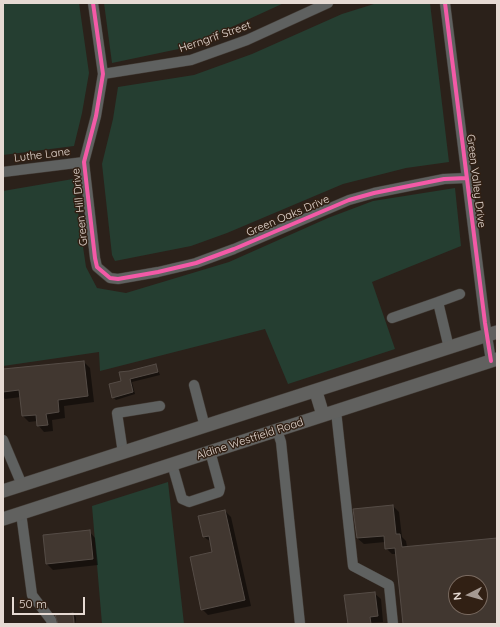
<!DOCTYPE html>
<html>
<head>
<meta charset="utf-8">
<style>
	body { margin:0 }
	#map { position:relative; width:500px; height:627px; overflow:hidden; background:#2b211a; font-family:Quicksand,sans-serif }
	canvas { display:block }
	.frame { position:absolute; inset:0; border:4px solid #e6dad3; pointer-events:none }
	.north { position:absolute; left:448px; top:575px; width:40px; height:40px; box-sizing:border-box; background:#312014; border:1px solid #796a60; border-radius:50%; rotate:264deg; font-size:11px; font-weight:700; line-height:16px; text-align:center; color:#e6dad3 }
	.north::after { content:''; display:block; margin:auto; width:14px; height:18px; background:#a59992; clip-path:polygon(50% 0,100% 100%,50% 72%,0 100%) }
	.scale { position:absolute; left:12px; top:597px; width:73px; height:18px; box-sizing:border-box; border:2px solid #e6dad3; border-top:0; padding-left:5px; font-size:12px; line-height:14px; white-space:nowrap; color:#e6dad3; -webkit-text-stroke:3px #312014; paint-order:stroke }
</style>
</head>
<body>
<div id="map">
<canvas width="500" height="627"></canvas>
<div class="frame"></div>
<div class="north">N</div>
<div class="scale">50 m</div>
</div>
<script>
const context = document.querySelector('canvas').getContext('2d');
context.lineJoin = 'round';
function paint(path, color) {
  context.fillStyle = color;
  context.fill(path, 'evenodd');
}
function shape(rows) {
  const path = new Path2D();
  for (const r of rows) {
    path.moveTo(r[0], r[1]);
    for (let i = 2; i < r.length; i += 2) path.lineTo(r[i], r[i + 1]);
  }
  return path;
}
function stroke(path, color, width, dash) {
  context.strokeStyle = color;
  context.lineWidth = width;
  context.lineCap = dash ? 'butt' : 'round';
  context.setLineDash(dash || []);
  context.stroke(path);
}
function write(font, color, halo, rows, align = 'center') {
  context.font = font + ' Quicksand,sans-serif';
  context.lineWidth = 3;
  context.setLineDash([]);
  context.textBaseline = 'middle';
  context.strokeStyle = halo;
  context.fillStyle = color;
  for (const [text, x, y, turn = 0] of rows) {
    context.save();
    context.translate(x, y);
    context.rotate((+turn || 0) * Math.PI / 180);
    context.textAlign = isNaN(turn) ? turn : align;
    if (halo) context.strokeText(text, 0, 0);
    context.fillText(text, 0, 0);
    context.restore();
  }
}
const green = shape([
	[3,3,79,3,89,73,82,113,74,146,3,155],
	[104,3,284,3,188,47,112,63],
	[430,3,449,162,406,168,343,184,227,233,191,246,115,261,112,255,102,164,113,119,118,87,194,75,252,54,342,14,374,4],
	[73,179,86,267,97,288,126,293,229,262,328,218,373,201,455,188,461,246,372,282,395,349,288,384,265,329,100,371,99,352,3,366,3,191],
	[168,482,184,624,102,624,92,506]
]);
const shadow = shape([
	[84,362,90,368,94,402,64,406,65,418,52,420,53,431,44,432,38,425,37,421,29,422,23,416,21,397,5,399,3,397,3,370],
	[156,365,160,375,132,382,135,394,116,400,113,397,129,372],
	[393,506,399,512,402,537,406,541,407,547,497,539,497,624,404,624,397,554,392,554,386,548,385,542,364,544,357,538,354,510],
	[456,583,480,583,480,607,456,607],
	[225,511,231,517,251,606,208,615,202,609,213,553,211,542,204,537],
	[89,531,95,538,98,565,53,570,47,564],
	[374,593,381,599,383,622,349,624],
	[73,614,76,617,76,624,74,616,72,616,73,624,59,624]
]);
const building = shape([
	[84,361,88,396,58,400,59,412,46,414,48,425,37,426,36,415,22,416,19,390,3,392,3,369,84,361],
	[156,364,158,372,130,379,133,392,112,398,109,384,121,381,119,372,129,371,156,364],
	[393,505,396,534,400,534,402,547,497,538,497,624,403,624,395,548,385,549,384,536,357,538,353,509,393,505],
	[456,583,480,583,480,607,456,607,456,583],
	[225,510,245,600,201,610,190,557,212,552,209,536,203,537,198,516,225,510],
	[90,530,93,559,46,564,43,535,90,530],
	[375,592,378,616,370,617,371,624,348,624,344,595,375,592],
	[73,613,74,624,58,624,55,615,73,613]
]);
const minor = shape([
	[93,3,103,74,96,116,84,162,95,258,97,267,110,278,118,279,158,272,196,263,234,249,349,200,374,193,444,179,466,178],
	[445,3,485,323,491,361],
	[103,74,191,60,247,40,328,3],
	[3,172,84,162],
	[438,302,460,294],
	[392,318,438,302,449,348],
	[194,385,205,427],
	[336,411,353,566,389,585,393,624],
	[277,430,281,442,300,624],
	[3,440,22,485],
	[123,453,117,413,160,406],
	[172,464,182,499,189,502,219,492,220,488,210,451],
	[21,513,32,595,51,620,52,624]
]);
const major = shape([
	[316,392,323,415],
	[3,491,497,332],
	[3,519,497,359]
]);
const cycleway = shape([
	[93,3,103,74,96,116,84,162,95,258,97,267,110,278,118,279,158,272,196,263,234,249,349,200,374,193,444,179,466,178],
	[445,3,485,323,491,361]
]);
const streetNames = [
	["Herngrif Street",215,37,-19],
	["Luthe Lane",42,155,-7],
	["Green Valley Drive",476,181,83],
	["Green Hill Drive",80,207,-96],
	["Green Oaks Drive",288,216,-23],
	["Aldine Westfield Road",250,439,-18]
];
paint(green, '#253e31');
paint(shadow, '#0007');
paint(building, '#413730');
stroke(building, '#554c46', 1);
stroke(minor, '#433c36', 11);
stroke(major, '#433c36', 14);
stroke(minor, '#5f6160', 10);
stroke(major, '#61615f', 13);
stroke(cycleway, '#f35aa7', 4);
write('11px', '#e6dad3', '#312014', streetNames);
</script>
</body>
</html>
